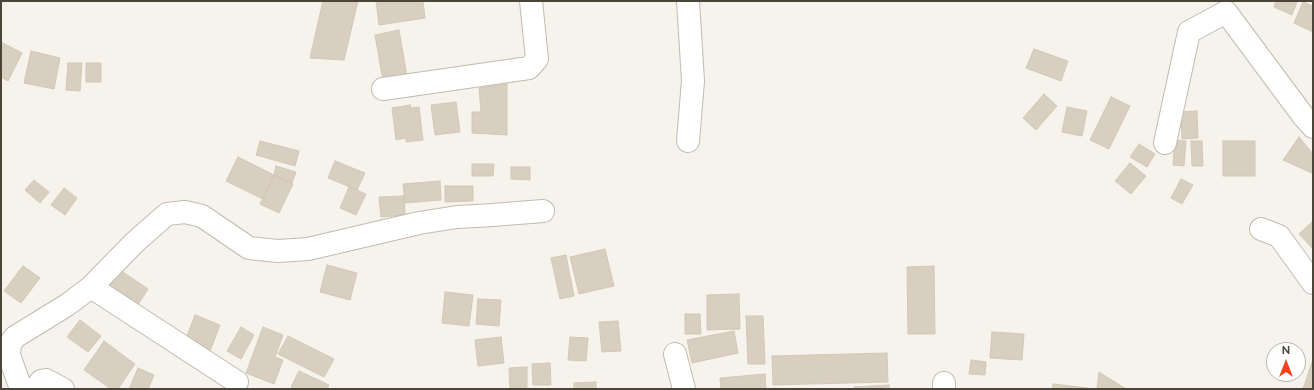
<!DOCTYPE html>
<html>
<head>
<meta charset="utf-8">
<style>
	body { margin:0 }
	#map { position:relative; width:1314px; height:390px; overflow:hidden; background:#f6f3ec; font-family:Raleway,sans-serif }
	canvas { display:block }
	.frame { position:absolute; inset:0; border:2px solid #4b4439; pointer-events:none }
	.north { position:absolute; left:1266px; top:342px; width:40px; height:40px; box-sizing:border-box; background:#fff; border:1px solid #b7b4b0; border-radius:50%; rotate:0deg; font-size:11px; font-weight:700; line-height:16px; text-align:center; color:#4b4439 }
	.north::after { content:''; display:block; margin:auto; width:14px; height:18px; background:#fc3f1d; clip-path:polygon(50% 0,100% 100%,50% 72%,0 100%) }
</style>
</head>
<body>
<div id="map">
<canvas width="1314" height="390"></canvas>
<div class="frame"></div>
<div class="north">N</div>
</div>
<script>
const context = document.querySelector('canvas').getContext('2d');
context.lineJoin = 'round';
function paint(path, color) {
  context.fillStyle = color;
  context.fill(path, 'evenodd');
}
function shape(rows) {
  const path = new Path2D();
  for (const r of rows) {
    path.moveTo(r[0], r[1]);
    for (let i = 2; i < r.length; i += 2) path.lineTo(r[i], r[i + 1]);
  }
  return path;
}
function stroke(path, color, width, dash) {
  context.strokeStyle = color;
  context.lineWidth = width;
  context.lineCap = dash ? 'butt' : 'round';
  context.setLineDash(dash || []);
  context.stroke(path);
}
const building = shape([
	[323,1,358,1,344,60,310,58,323,1],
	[376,1,423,1,425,18,379,25,376,1],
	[1276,1,1295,1,1297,2,1292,15,1274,7,1276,1],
	[1303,2,1313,6,1313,32,1294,23,1303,2],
	[399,30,407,76,383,81,375,35,399,30],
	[1,42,22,53,8,81,1,77,1,42],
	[1034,49,1068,61,1061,81,1026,68,1034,49],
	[31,51,60,58,54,89,24,83,31,51],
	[68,63,82,63,80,91,66,90,68,63],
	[86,63,101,63,101,82,86,82,86,63],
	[507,84,507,135,472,133,472,112,481,112,479,88,507,84],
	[1044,94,1057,106,1036,130,1023,118,1044,94],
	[1111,97,1130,106,1109,149,1090,140,1111,97],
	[456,102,460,132,435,135,431,105,456,102],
	[410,105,411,108,419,107,423,140,406,142,406,138,396,140,392,108,410,105],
	[1067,107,1087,111,1082,136,1062,132,1067,107],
	[1197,111,1198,138,1182,139,1181,112,1197,111],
	[1299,137,1313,154,1312,173,1283,160,1299,137],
	[1175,140,1186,141,1184,166,1173,165,1175,140],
	[260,141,299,151,295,166,256,155,260,141],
	[1191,141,1202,141,1203,166,1192,166,1191,141],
	[1223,141,1255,141,1255,176,1223,176,1223,141],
	[1139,144,1155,154,1147,167,1130,157,1139,144],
	[238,157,274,175,263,199,226,181,238,157],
	[335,161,365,173,357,190,328,178,335,161],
	[1130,163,1146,176,1131,194,1115,181,1130,163],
	[472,164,494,164,493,176,472,176,472,164],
	[276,166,296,172,292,183,274,175,276,166],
	[511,167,530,167,530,180,511,179,511,167],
	[274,175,293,184,279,213,260,204,274,175],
	[1181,179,1193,185,1182,204,1171,198,1181,179],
	[34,180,49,192,40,203,25,190,34,180],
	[440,181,441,200,405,203,403,184,440,181],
	[445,186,473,186,473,201,445,202,445,186],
	[349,187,366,194,356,215,340,208,349,187],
	[64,188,77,198,65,215,51,205,64,188],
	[404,196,405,215,381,217,379,197,404,196],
	[1313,221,1313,249,1299,234,1313,221],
	[605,249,614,286,579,294,570,257,605,249],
	[566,255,574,296,560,299,551,258,566,255],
	[327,265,357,273,350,300,320,292,327,265],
	[23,266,40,278,21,303,4,291,23,266],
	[934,266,935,334,908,334,907,267,934,266],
	[117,268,148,289,137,306,106,286,117,268],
	[445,292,473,295,469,326,442,323,445,292],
	[739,294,740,329,707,330,707,295,739,294],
	[478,299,501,300,499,326,476,324,478,299],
	[685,314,700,314,701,334,685,334,685,314],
	[195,315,220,325,210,351,185,341,195,315],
	[746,316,763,316,765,364,748,364,746,316],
	[80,320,101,336,88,352,67,337,80,320],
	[618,321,621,351,602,352,599,322,618,321],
	[241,327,254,335,241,359,227,351,241,327],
	[263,327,283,335,275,357,283,360,274,384,246,373,263,327],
	[734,331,738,353,692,363,687,340,734,331],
	[992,332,1024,334,1022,360,990,358,992,332],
	[288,336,334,359,324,377,278,354,288,336],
	[501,337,504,363,478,366,475,340,501,337],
	[570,337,588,338,586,361,568,360,570,337],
	[104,341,135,364,118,389,111,389,84,370,104,341],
	[887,353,888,382,773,385,772,356,887,353],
	[1313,359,1313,389,1303,389,1313,359],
	[971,360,986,362,985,375,969,374,971,360],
	[550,363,551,385,533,385,532,364,550,363],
	[527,367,527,388,510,388,509,368,527,367],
	[138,368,154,375,148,389,129,389,138,368],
	[299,371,329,385,327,389,296,389,291,387,299,371],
	[1099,372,1126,389,1097,389,1099,372],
	[765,374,766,389,721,389,720,378,765,374],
	[596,382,596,389,574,389,574,383,596,382],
	[1053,384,1088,388,1088,389,1052,389,1053,384],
	[889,385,889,389,855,389,854,387,889,385]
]);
const minor = shape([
	[383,89,529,68,537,59,531,1],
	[688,141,693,81,688,1],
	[1165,143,1189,32,1226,12,1304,117,1313,127],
	[1261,229,1279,236,1313,283],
	[91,287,237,382],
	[675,354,684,389],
	[21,389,9,355,10,344,15,337,67,305,91,287,135,242,167,214,185,212,202,216,249,248,278,251,308,249,419,223,457,217,493,215,543,211],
	[35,389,41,381,46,380,63,389],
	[944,389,944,383]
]);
paint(building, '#d8cfc1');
stroke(building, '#d3c7b4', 1);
stroke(minor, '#c2bbae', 24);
stroke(minor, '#fff', 22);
</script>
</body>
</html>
